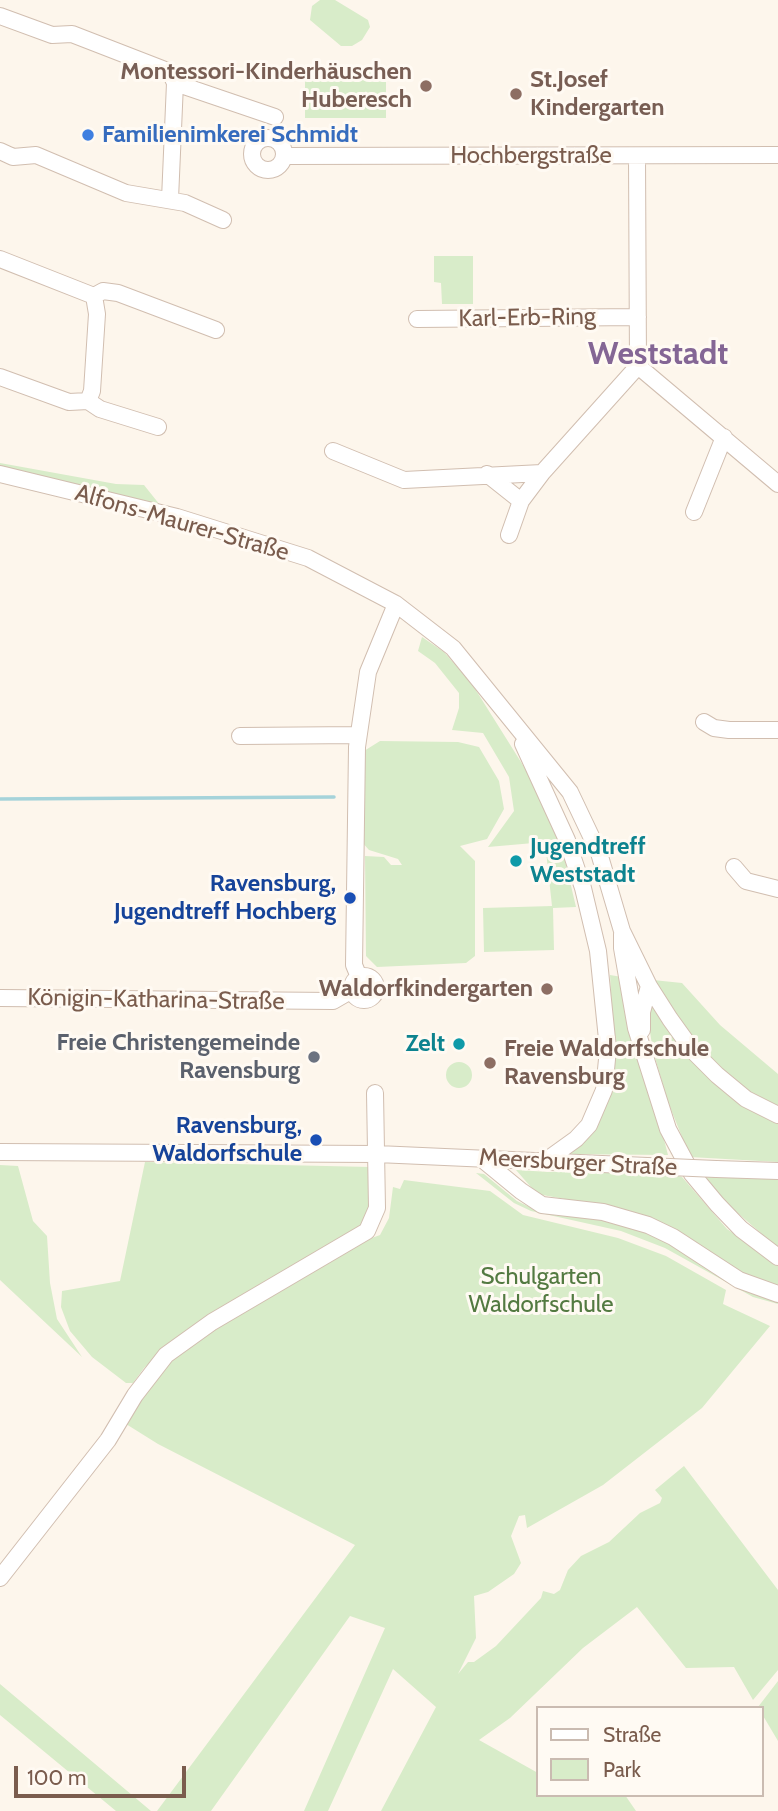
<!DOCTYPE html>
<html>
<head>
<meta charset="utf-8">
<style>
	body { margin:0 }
	#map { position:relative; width:778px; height:1811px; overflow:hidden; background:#fdf6ec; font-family:Cabin,sans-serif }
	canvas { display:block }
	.legend { position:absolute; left:536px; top:1706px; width:228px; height:91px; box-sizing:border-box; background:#fffaf3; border:2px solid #cabbb1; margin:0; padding:9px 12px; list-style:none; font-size:21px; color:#7a5c4d }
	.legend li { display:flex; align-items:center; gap:14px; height:35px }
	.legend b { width:35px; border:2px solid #cabbb1 }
	.scale { position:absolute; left:14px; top:1766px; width:172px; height:32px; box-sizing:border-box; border:4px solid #7a5c4d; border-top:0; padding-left:9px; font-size:21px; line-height:24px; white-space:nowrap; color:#7a5c4d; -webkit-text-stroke:5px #fffaf3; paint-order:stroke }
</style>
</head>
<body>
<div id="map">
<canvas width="778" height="1811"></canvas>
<ul class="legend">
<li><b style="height:9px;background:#fff"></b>Straße</li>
<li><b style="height:19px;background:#d8ecc9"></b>Park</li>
</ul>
<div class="scale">100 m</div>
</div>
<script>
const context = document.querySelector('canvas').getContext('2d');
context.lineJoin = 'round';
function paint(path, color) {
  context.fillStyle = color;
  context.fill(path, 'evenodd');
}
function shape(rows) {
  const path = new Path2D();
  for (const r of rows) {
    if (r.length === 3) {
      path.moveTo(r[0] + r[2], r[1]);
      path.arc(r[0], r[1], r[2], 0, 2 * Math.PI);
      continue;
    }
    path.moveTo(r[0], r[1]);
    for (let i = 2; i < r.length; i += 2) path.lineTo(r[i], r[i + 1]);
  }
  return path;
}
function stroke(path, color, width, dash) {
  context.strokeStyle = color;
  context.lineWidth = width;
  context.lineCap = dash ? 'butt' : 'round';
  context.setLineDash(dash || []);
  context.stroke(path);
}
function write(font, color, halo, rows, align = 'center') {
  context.font = font + ' Cabin,sans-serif';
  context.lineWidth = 6;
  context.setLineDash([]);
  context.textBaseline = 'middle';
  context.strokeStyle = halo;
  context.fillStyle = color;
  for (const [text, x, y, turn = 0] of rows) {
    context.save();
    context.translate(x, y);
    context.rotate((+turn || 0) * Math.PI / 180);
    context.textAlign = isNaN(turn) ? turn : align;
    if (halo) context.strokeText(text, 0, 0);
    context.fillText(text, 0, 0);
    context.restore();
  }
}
const green = shape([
	[320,0,335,0,368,20,370,27,362,40,352,46,341,46,310,20,312,6],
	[386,67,386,118,305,118,305,68],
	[434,256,473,256,473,304,442,304,441,283,434,282],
	[0,463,116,484,144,485,160,505,0,468],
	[422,637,444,652,472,684,526,770,560,839,576,907,553,908,554,950,484,952,483,908,552,906,545,842,488,847,514,811,509,777,483,733,452,730,459,708,459,693,435,663,418,651],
	[380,741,458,742,479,747,499,781,504,809,487,839,460,846,475,861,475,956,466,963,377,967,366,956,365,856,384,857,391,865,402,865,398,859,369,850,361,841,364,751],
	[610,975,622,977,668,1155,561,1154,611,1089,615,1066],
	[653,980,682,983,720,1025,778,1074,778,1109,738,1085,703,1055],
	[650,998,668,1026,778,1122,778,1162,690,1157,668,1102,653,1051,647,1013],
	[459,1075,13],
	[145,1162,371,1167,370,1213,366,1227,177,1338,144,1368,133,1383,126,1383,92,1357,70,1331,61,1307,62,1291,120,1281],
	[0,1165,18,1166,33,1221,47,1236,50,1283,57,1319,82,1357,0,1280],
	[647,1166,682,1177,727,1229,778,1264,778,1286,744,1275,665,1224,631,1211,537,1194,516,1170,550,1172],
	[702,1172,778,1176,778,1248,725,1202],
	[476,1173,484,1174,517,1201,538,1211,553,1215,611,1220,644,1229,778,1300,778,1304,753,1297,665,1248,621,1231,531,1211,514,1203],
	[404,1180,490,1191,523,1215,618,1238,666,1256,726,1290,723,1304,770,1326,702,1408,603,1485,527,1528,525,1515,519,1516,511,1536,521,1563,514,1574,488,1592,474,1596,476,1638,458,1674,468,1662,474,1662,496,1646,541,1598,543,1591,554,1594,560,1590,568,1570,581,1556,609,1542,640,1513,660,1503,662,1498,655,1490,684,1466,778,1590,778,1670,753,1700,734,1667,686,1668,637,1607,583,1648,510,1718,479,1740,538,1773,538,1795,625,1795,636,1811,381,1811,436,1707,393,1669,328,1811,304,1811,385,1628,350,1616,211,1811,157,1811,355,1545,158,1444,126,1424,139,1396,181,1348,361,1242,380,1235,389,1218,393,1187,400,1189],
	[778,1681,778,1741,762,1714,762,1708,758,1707],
	[0,1684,151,1811,116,1811,0,1715]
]);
const stream = shape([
	[0,799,334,797]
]);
const minor = shape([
	[0,16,52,35,72,34,170,72,175,83,275,117],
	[268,154,16],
	[0,151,13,157,36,155,126,193,185,203,223,220],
	[284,156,778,155],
	[637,156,638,366,778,484],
	[170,199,175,83],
	[0,259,94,296,103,291,118,293,216,330],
	[417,319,638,317],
	[0,377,69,402,88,401,100,409,158,427],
	[88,401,92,391,97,314,94,296],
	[333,451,404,480,542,473],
	[0,474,177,517,308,558,396,604,453,648,570,792,599,853,622,931,649,986,670,1019,693,1051,717,1075,746,1099,778,1115],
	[487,474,521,501],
	[694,512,724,437],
	[509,535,521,501,542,473,638,366],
	[704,722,714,728,729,730,778,730],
	[240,736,358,735],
	[523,744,567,840,583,888,598,951,608,1049,604,1090,589,1125,576,1139,544,1162],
	[734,867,746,881,778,889],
	[622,934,622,948,636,1028,668,1129,692,1174,717,1204,741,1229,778,1257],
	[364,988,12],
	[359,977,354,965,357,747,368,672,396,604],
	[0,998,333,1001,352,990],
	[642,1030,642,1012,649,986],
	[0,1152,377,1154,647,1166],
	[482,1159,521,1191,542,1205,603,1212,648,1225,673,1237,739,1280,778,1294],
	[716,1169,778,1171],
	[0,1578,108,1440,135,1395,166,1355,212,1322,367,1231,377,1208,375,1093]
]);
const minorBridge = shape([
	[647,1166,716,1169]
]);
const markers = [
	[426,86,7,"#8d6e63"],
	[516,94,7,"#8d6e63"],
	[88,135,7,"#3f7fe0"],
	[516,861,7,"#0f9aa8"],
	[350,898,7,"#1a4fb4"],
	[547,989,7,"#8d6e63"],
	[459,1044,7,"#0f9aa8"],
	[314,1057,7,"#6b7280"],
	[490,1063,7,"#8d6e63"],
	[316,1140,7,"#1a4fb4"]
];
const educationNames = [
	["Montessori-Kinderhäuschen",412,72],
	["Huberesch",412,100],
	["St.Josef",530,80,"left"],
	["Kindergarten",530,108,"left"],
	["Waldorfkindergarten",533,989],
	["Freie Waldorfschule",504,1049,"left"],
	["Ravensburg",504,1077,"left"]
];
const shopNames = [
	["Familienimkerei Schmidt",102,135]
];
const streetNames = [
	["Hochbergstraße",531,156],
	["Karl-Erb-Ring",527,318,-1],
	["Alfons-Maurer-Straße",182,523,16],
	["Königin-Katharina-Straße",156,1000,1],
	["Meersburger Straße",578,1163,3]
];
const cultureNames = [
	["Jugendtreff",530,847],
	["Weststadt",530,875],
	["Zelt",445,1044,"right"]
];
const transitNames = [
	["Ravensburg,",336,884],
	["Jugendtreff Hochberg",336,912],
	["Ravensburg,",302,1126],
	["Waldorfschule",302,1154]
];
const worshipNames = [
	["Freie Christengemeinde",300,1043],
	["Ravensburg",300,1071]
];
const parkNames = [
	["Schulgarten",541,1277],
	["Waldorfschule",541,1305]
];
const districtNames = [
	["Weststadt",658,355]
];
paint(green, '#d8ecc9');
stroke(stream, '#a5d3da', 3.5);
stroke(minor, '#d1beb0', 18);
stroke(minor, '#fff', 16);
stroke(minorBridge, '#d1beb0', 18, []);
stroke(minorBridge, '#fff', 16);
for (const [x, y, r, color] of markers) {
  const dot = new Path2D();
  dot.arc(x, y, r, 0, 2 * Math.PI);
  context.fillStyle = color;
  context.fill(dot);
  stroke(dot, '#fffaf3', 2.5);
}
write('bold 24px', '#785e54', '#fffaf3', educationNames, 'right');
write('bold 24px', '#366cbe', '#fffaf3', shopNames, 'left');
write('24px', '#7a5c4d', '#fffaf3', streetNames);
write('bold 24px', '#0d838f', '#fffaf3', cultureNames, 'left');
write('bold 24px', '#164399', '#fffaf3', transitNames, 'right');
write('bold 24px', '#5b616d', '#fffaf3', worshipNames, 'right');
write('24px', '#537a41', '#fffaf3', parkNames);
write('bold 32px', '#846695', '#fffaf3', districtNames);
</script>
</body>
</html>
